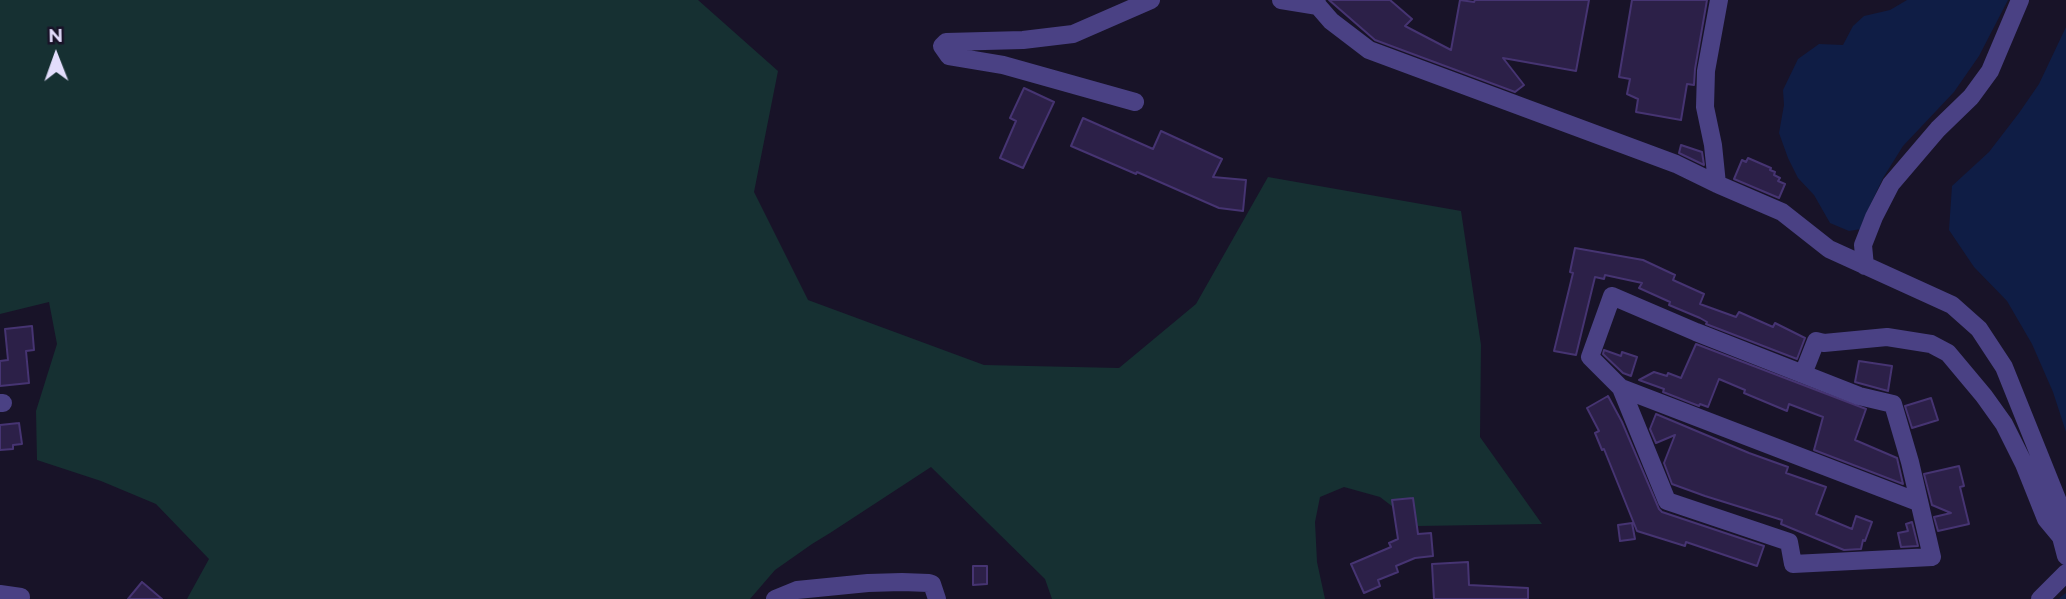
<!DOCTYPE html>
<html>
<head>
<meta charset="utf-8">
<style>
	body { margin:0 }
	#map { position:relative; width:2066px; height:599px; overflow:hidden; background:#181328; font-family:Raleway,sans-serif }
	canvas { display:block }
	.north { position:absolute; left:21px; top:21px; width:70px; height:70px; -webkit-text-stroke:5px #181328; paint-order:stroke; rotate:359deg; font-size:19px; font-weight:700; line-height:28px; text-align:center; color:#e3ddfc }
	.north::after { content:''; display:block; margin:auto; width:24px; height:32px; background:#e3ddfc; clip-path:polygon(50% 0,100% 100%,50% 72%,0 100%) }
</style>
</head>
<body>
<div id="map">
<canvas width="2066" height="599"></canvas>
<div class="north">N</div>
</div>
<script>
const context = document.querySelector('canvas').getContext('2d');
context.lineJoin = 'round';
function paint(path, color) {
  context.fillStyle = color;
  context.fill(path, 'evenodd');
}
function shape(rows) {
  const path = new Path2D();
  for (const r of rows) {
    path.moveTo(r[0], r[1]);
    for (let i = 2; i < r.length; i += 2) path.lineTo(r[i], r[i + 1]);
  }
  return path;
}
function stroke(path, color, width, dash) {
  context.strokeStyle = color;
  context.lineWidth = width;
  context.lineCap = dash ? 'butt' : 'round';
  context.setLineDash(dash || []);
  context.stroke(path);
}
const green = shape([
	[0,0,698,0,778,71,754,192,808,300,984,365,1119,368,1196,304,1268,177,1461,211,1481,345,1480,437,1542,524,1418,526,1380,497,1344,487,1320,497,1315,522,1317,562,1325,599,1052,599,1045,579,931,467,830,533,812,544,775,570,750,599,187,599,209,559,156,504,101,481,37,460,36,411,57,344,49,302,0,314]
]);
const water = shape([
	[1907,0,2008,0,1979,56,1954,92,1903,146,1883,178,1862,223,1861,229,1849,231,1830,223,1814,195,1798,178,1788,158,1779,133,1784,105,1783,90,1798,59,1819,44,1843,45,1853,26,1864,16,1890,10],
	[2066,27,2066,432,2053,392,2032,344,2007,301,1974,267,1949,230,1952,186,1989,152,2019,113,2039,84]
]);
const stream = shape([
	[2062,599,2066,596]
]);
const building = shape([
	[1329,0,1390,0,1412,19,1405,26,1451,50,1460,0,1474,2,1475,0,1589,0,1576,71,1503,58,1524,85,1515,92,1375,40,1329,0],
	[1632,0,1707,0,1695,69,1694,85,1687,84,1681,120,1636,112,1638,99,1627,94,1630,79,1619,77,1632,0],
	[1024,88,1054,102,1023,168,1000,158,1016,121,1010,118,1024,88],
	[1083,118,1153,149,1161,131,1222,159,1213,177,1246,180,1243,211,1219,208,1137,172,1136,174,1071,146,1083,118],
	[1681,145,1702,152,1704,165,1679,153,1681,145],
	[1748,158,1771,168,1770,170,1775,172,1774,175,1780,178,1778,181,1785,184,1779,198,1734,179,1742,160,1746,162,1748,158],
	[1575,248,1643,260,1675,275,1673,280,1704,294,1700,304,1736,317,1739,312,1773,327,1775,323,1805,338,1797,359,1706,324,1707,322,1700,318,1669,305,1670,302,1639,288,1642,283,1605,275,1604,279,1595,277,1576,355,1554,351,1573,273,1570,272,1575,248],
	[32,326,34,350,26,351,29,383,0,386,0,361,8,360,5,329,32,326],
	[1696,344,1866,409,1855,440,1897,458,1903,484,1814,450,1823,417,1789,404,1787,411,1744,393,1745,390,1719,379,1708,407,1700,404,1699,406,1663,392,1664,389,1639,380,1654,372,1667,376,1668,373,1681,378,1696,344],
	[1604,350,1621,356,1622,352,1637,357,1631,376,1623,373,1603,354,1604,350],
	[1859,361,1892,366,1888,391,1855,382,1859,361],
	[1608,396,1622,422,1659,509,1662,512,1764,546,1757,566,1686,542,1685,546,1637,531,1604,449,1602,450,1595,433,1599,431,1587,408,1608,396],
	[1931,398,1938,420,1912,428,1905,406,1931,398],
	[1656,414,1749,453,1788,467,1786,473,1826,487,1816,514,1852,529,1856,516,1872,522,1865,541,1863,540,1861,549,1844,550,1781,524,1782,520,1705,496,1672,484,1664,463,1675,435,1656,443,1650,429,1656,414],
	[19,423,22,444,13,445,13,449,0,450,0,425,19,423],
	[1959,466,1964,486,1960,487,1969,524,1938,531,1934,517,1951,513,1932,505,1924,474,1959,466],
	[1413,498,1418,534,1431,533,1433,556,1415,558,1396,566,1398,572,1378,580,1380,586,1364,593,1351,564,1391,547,1389,543,1398,539,1392,500,1413,498],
	[1912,522,1918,546,1901,547,1898,533,1908,531,1906,524,1912,522],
	[1632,523,1635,539,1620,541,1618,525,1632,523],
	[1468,562,1469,585,1528,588,1528,599,1434,599,1432,564,1468,562],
	[973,566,987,566,987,584,973,585,973,566],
	[142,582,162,599,128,599,142,582]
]);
const minor = shape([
	[1281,0,1318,6],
	[1316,0,1318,6,1331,21,1369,50,1676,164,1717,184,1782,212,1829,249,1952,305,1979,329,2004,367,2059,504,2061,537,2066,556],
	[1135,102,1003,65,949,56,942,46,946,42,1023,40,1073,34,1151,0],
	[1717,184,1713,145,1705,107,1706,71,1719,0],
	[1865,266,1863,245,1874,217,1891,184,1938,129,1971,97,1990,71,2020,0],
	[1612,296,1696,332,1859,396,1893,404,1910,462,1932,557,1793,564,1789,542,1667,501,1621,388,1590,357,1612,296],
	[1803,374,1816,341,1824,343,1887,337,1931,344,1948,353,1984,396,2004,424,2024,464,2046,519,2061,537],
	[1621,388,1918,502],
	[0,403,3,403],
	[0,594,21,597],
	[775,599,797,590,868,583,902,582,929,583,932,584,937,599],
	[2040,599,2066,573]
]);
paint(green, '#163032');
paint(water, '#0f1d45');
stroke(stream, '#0f1d45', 5);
paint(building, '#2c2048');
stroke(building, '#463472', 2);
stroke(minor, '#4a4184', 18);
</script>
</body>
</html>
